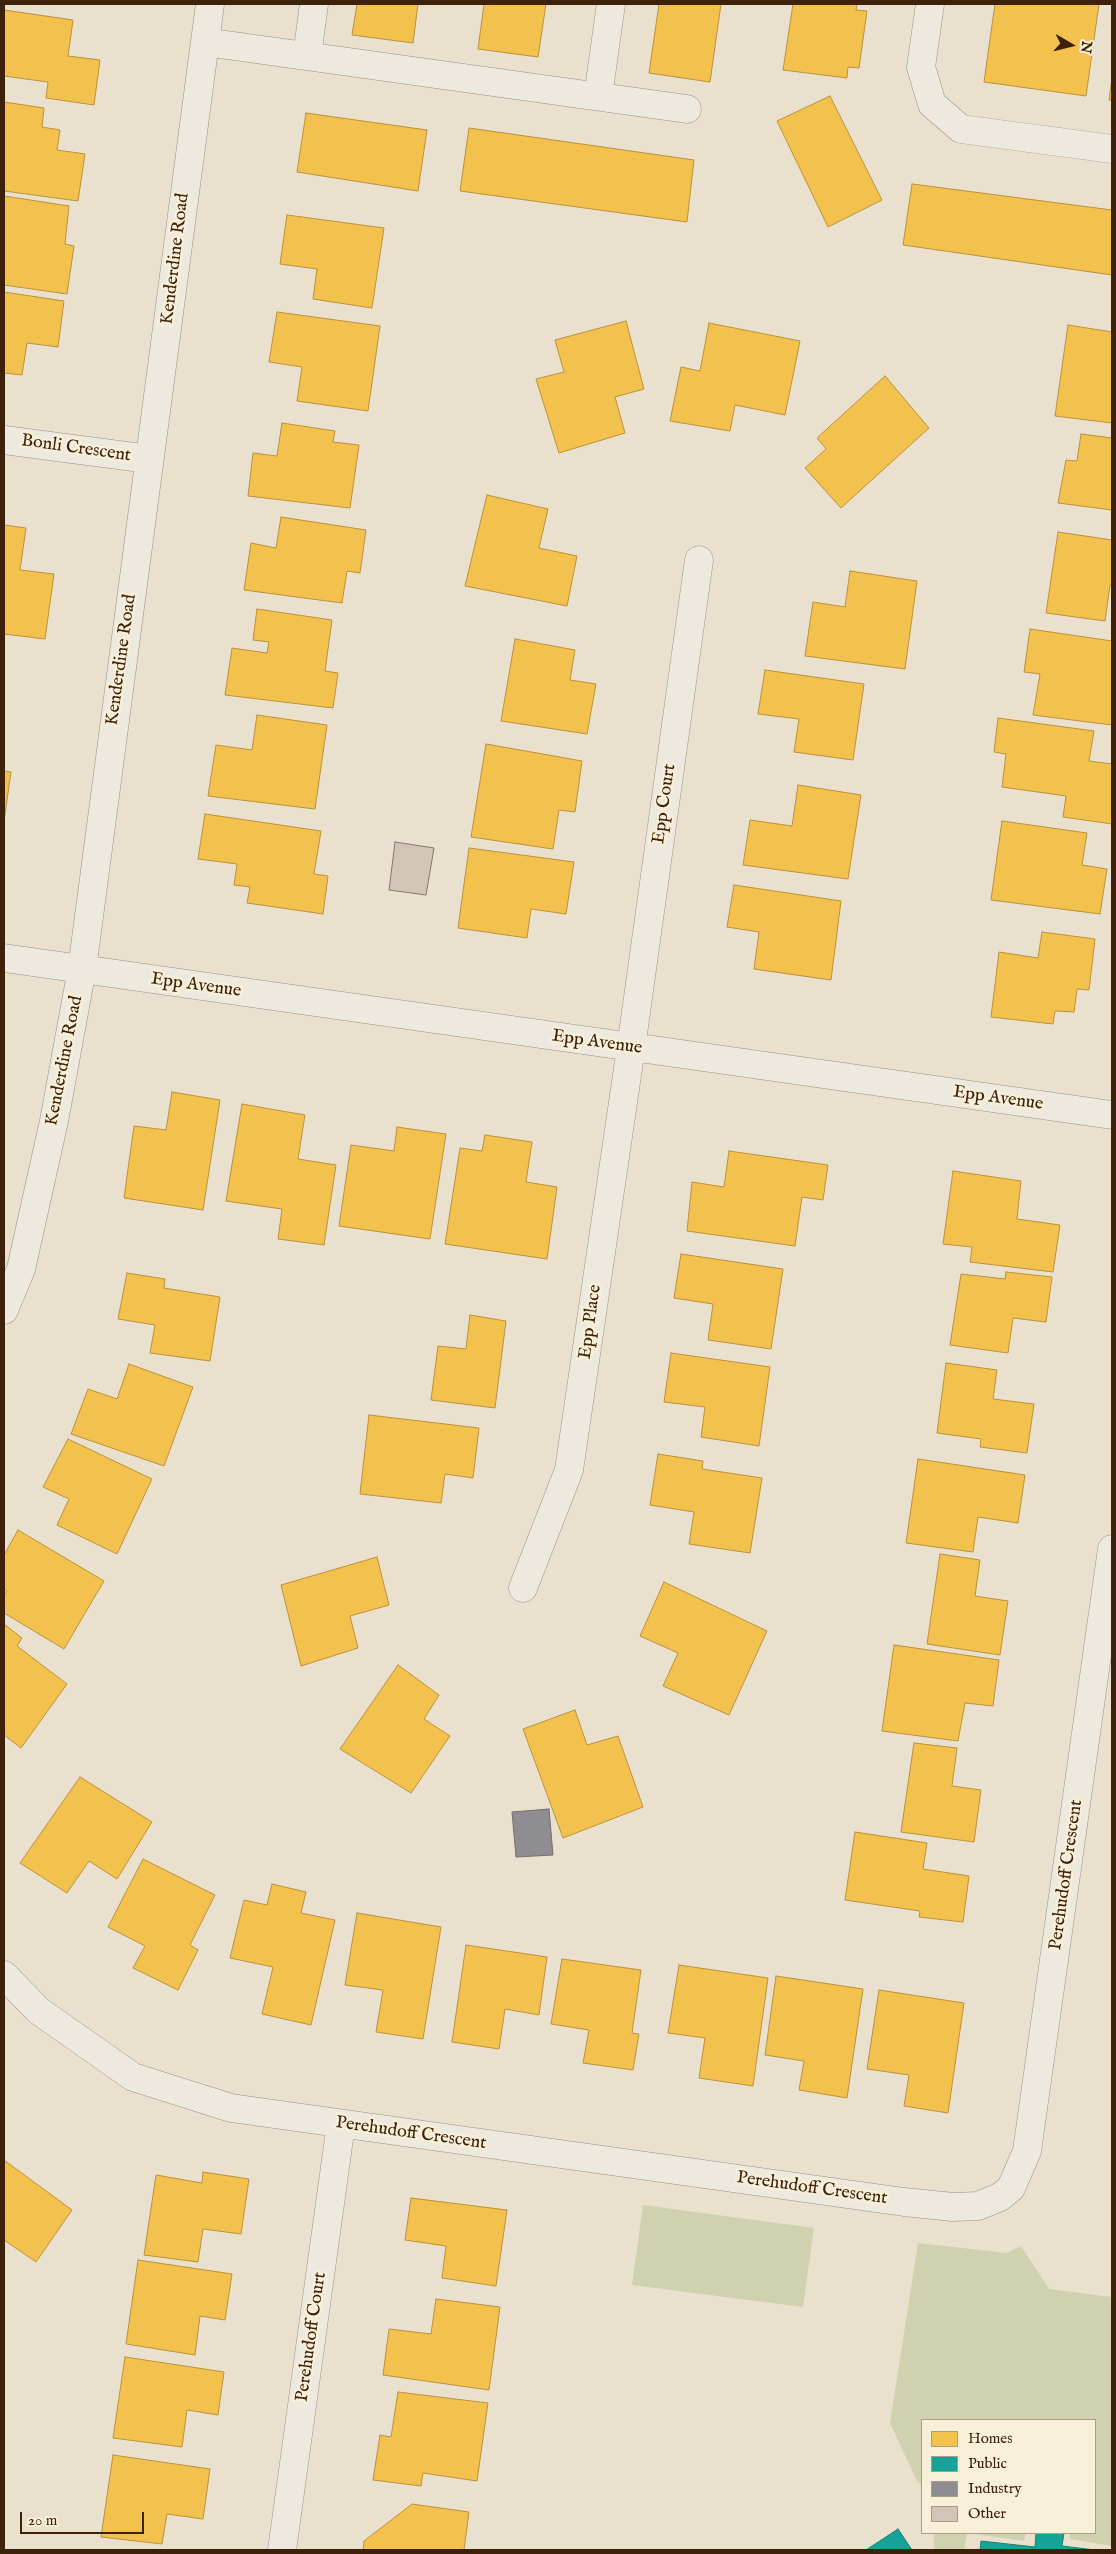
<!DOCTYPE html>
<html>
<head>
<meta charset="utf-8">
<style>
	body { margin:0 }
	#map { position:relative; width:1116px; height:2554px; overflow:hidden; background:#e9e1ce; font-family:"IM FELL English",serif }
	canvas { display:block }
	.frame { position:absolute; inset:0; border:5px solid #3d210a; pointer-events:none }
	.legend { position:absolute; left:921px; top:2419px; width:175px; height:115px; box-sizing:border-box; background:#f8efd8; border:1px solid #ad9d86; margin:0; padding:6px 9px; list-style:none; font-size:15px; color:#3d210a }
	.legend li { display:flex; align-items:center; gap:10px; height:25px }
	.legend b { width:25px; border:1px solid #ad9d86 }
	.north { position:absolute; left:1046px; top:20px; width:50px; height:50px; -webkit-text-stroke:4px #f8efd8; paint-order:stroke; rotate:98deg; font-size:14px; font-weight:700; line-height:20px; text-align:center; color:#3d210a }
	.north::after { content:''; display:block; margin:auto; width:18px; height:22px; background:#3d210a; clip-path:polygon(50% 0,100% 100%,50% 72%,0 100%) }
	.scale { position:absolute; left:20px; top:2512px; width:124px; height:22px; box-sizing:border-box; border:2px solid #3d210a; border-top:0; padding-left:6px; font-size:15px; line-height:18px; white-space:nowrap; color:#3d210a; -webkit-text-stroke:4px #f8efd8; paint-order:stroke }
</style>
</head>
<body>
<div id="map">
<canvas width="1116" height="2554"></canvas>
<div class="frame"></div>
<ul class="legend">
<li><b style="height:14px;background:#f2c14e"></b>Homes</li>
<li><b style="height:14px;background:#17a398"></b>Public</li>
<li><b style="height:14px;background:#8d8d92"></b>Industry</li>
<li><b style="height:14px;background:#d2c4b6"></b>Other</li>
</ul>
<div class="north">N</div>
<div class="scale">20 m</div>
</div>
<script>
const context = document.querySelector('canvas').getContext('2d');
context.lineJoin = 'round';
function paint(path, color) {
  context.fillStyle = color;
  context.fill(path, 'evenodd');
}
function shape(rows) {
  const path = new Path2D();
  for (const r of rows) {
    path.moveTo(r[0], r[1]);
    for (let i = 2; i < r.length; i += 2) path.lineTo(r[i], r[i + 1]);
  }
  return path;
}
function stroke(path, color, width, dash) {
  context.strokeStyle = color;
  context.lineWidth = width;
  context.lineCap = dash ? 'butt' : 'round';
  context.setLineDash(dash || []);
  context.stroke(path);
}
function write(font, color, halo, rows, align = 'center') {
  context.font = font + ' "IM FELL English",serif';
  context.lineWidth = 5;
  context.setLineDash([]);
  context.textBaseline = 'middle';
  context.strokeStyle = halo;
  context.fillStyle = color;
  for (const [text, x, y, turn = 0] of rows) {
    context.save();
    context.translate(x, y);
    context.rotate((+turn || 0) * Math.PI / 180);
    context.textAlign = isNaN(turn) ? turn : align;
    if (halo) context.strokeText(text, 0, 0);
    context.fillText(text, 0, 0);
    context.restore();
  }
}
const green = shape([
	[643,2205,814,2228,803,2307,632,2285],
	[918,2243,1007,2253,1021,2246,1049,2289,1112,2297,1112,2546,1070,2539,1070,2533,1095,2533,1095,2420,922,2420,922,2487,915,2477,890,2423],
	[934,2533,1026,2533,1024,2541,967,2533,964,2550,934,2550]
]);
const homes = shape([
	[357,4,418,4,413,43,352,35,357,4],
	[484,4,546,4,538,57,478,49,484,4],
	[659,4,721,4,710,82,649,73,659,4],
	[793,4,857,4,856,10,867,11,859,68,848,67,847,78,783,70,793,4],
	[995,4,1099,4,1086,96,984,82,995,4],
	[4,10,73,20,68,56,100,60,94,105,46,98,48,82,4,76,4,10],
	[1112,78,1112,100,1109,100,1112,78],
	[830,96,882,200,828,227,777,121,830,96],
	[4,102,44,108,42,127,60,130,57,150,85,154,78,201,4,191,4,102],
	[306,113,427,130,418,191,297,172,306,113],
	[469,128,694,160,687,222,460,191,469,128],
	[912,184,1112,210,1112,275,903,245,912,184],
	[4,196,69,206,65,244,74,246,67,294,4,285,4,196],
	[287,215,384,228,372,308,313,299,317,269,280,264,287,215],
	[4,292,64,301,58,347,27,343,22,375,4,373,4,292],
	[277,312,380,326,368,411,297,401,302,367,269,362,277,312],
	[626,321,644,389,615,397,625,433,559,453,536,379,564,372,555,340,626,321],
	[709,323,800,341,785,415,735,405,730,431,670,421,681,367,700,371,709,323],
	[1068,325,1112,332,1112,423,1055,416,1068,325],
	[885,376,929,428,841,508,805,468,826,449,817,438,885,376],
	[282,423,335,431,333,442,359,445,350,508,248,496,253,453,277,456,282,423],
	[1081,434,1112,438,1112,510,1058,503,1066,460,1077,461,1081,434],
	[487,495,548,509,539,548,577,556,567,606,465,586,487,495],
	[281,517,366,530,360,573,347,571,342,603,244,590,251,543,276,548,281,517],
	[4,525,26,528,20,570,54,574,45,639,4,634,4,525],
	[1058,532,1112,540,1112,585,1110,585,1105,621,1046,613,1058,532],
	[850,571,917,581,905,669,805,656,813,602,845,607,850,571],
	[257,609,332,620,325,671,338,673,333,708,225,695,232,648,267,653,269,642,253,640,257,609],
	[1030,629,1112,641,1112,725,1033,715,1040,674,1024,672,1030,629],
	[515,639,575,650,570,680,596,684,587,734,501,721,515,639],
	[765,670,864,684,853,760,794,752,799,719,758,714,765,670],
	[257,715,327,725,315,809,208,796,216,745,252,750,257,715],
	[998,718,1094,731,1089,761,1112,764,1112,824,1063,817,1066,796,1002,787,1006,754,994,752,998,718],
	[486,744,582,761,575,812,559,810,553,849,471,837,486,744],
	[4,771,11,772,4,821,4,771],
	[798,785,861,795,848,879,743,865,750,820,792,826,798,785],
	[205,814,321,831,314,874,328,876,323,914,247,903,250,887,234,885,237,864,198,859,205,814],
	[1002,821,1087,833,1082,865,1107,869,1100,914,991,900,1002,821],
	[469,848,574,862,566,914,531,909,527,938,458,928,469,848],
	[734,885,841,901,831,980,754,969,759,932,727,927,734,885],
	[1042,932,1095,939,1089,990,1077,989,1074,1012,1055,1011,1053,1024,991,1017,999,952,1038,958,1042,932],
	[172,1092,220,1100,203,1210,124,1198,134,1126,166,1130,172,1092],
	[242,1104,305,1115,298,1159,336,1165,324,1245,278,1239,282,1209,226,1201,242,1104],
	[397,1127,446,1134,430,1239,339,1226,351,1145,394,1151,397,1127],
	[485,1135,532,1142,526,1182,557,1187,547,1259,445,1244,460,1148,482,1151,485,1135],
	[729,1151,828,1165,823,1200,802,1197,795,1246,687,1231,692,1182,724,1187,729,1151],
	[953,1171,1021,1181,1017,1219,1060,1225,1053,1272,970,1262,972,1247,943,1244,953,1171],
	[681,1254,783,1269,771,1349,708,1340,713,1304,674,1298,681,1254],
	[1006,1272,1052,1277,1046,1322,1013,1318,1008,1353,950,1345,961,1274,1005,1279,1006,1272],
	[127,1273,165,1279,164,1288,220,1297,210,1361,150,1353,155,1325,118,1319,127,1273],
	[470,1315,506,1321,495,1408,431,1400,438,1346,466,1349,470,1315],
	[671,1353,770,1367,759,1446,701,1437,705,1407,664,1402,671,1353],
	[946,1363,997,1370,993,1399,1034,1404,1027,1453,980,1447,981,1439,937,1433,946,1363],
	[129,1364,193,1387,164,1466,71,1434,88,1389,117,1399,129,1364],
	[369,1415,479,1428,473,1478,445,1474,441,1503,360,1494,369,1415],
	[68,1439,152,1479,117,1554,57,1525,69,1499,43,1487,68,1439],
	[658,1454,703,1461,702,1469,762,1478,750,1553,689,1544,694,1512,650,1505,658,1454],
	[918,1459,1025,1475,1018,1523,978,1517,973,1552,906,1543,918,1459],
	[18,1530,104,1581,64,1649,4,1613,4,1597,7,1591,4,1589,4,1555,18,1530],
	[940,1554,980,1560,975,1596,1008,1601,1000,1655,927,1644,940,1554],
	[377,1557,389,1605,350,1616,358,1648,301,1666,281,1585,377,1557],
	[664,1582,767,1631,729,1715,663,1686,678,1653,640,1636,664,1582],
	[4,1624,22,1638,17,1646,67,1684,21,1748,4,1735,4,1624],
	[894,1645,999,1660,993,1706,965,1703,958,1741,882,1731,894,1645],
	[398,1665,439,1695,424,1719,450,1736,411,1793,340,1749,398,1665],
	[575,1710,587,1745,618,1736,643,1807,563,1838,523,1729,575,1710],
	[914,1743,957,1748,952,1786,981,1790,974,1842,901,1832,914,1743],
	[80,1777,152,1822,117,1879,89,1861,67,1893,20,1863,80,1777],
	[855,1832,927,1843,923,1869,969,1876,963,1922,919,1917,920,1911,845,1900,855,1832],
	[143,1859,215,1895,190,1945,198,1950,178,1990,133,1968,145,1946,108,1927,143,1859],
	[272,1884,306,1892,301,1913,335,1920,311,2025,262,2014,273,1967,230,1958,244,1900,267,1905,272,1884],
	[357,1913,441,1927,423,2039,376,2032,383,1990,345,1985,357,1913],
	[466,1945,547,1957,539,2015,505,2009,499,2049,452,2042,466,1945],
	[562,1959,641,1970,632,2033,639,2034,633,2070,583,2063,589,2030,551,2024,562,1959],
	[679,1965,768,1978,753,2086,699,2078,705,2038,668,2033,679,1965],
	[776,1976,863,1989,847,2098,799,2090,804,2061,765,2055,776,1976],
	[879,1990,964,2003,948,2113,904,2106,909,2075,867,2069,879,1990],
	[4,2160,72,2210,36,2262,4,2240,4,2160],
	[203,2172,249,2179,241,2234,203,2229,198,2262,144,2255,156,2175,202,2183,203,2172],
	[411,2198,507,2210,496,2286,442,2278,446,2246,405,2240,411,2198],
	[138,2260,232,2274,225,2320,200,2316,195,2355,126,2344,138,2260],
	[436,2299,500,2307,489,2390,383,2375,389,2329,431,2334,436,2299],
	[125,2357,224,2372,218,2415,187,2410,182,2447,113,2438,125,2357],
	[398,2392,488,2403,477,2481,423,2473,421,2486,373,2480,380,2435,391,2437,398,2392],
	[113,2455,210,2469,203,2519,167,2514,162,2544,101,2537,113,2455],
	[412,2504,469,2512,464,2550,363,2550,364,2541,412,2504]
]);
const public = shape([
	[898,2529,912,2550,866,2550,898,2529],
	[1036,2533,1064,2533,1062,2546,1095,2550,980,2550,981,2541,1035,2547,1036,2533]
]);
const industry = shape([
	[549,1809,553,1855,516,1857,512,1812,549,1809]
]);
const building = shape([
	[395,842,434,848,426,895,389,890,395,842]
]);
const minor = shape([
	[930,4,921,67,932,104,961,129,1112,149],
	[205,42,687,109],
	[307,56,314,4],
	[598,96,611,4],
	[4,440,149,459],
	[4,958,1112,1115],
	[4,1310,21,1269,54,1121,82,969,210,4],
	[523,1588,569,1470,631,1048,699,560],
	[4,1975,39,2011,133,2077,231,2108,904,2202,953,2207,978,2206,1000,2197,1011,2188,1027,2151,1112,1549],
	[282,2550,341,2124]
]);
const streetNames = [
	["Kenderdine Road",176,259,-83],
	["Bonli Crescent",76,449,8],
	["Kenderdine Road",122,660,-82],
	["Epp Court",665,804,-82],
	["Epp Avenue",196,986,8],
	["Epp Avenue",597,1043,8],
	["Kenderdine Road",65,1061,-79],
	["Epp Avenue",998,1099,8],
	["Epp Place",591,1322,-82],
	["Perehudoff Crescent",1067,1875,-82],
	["Perehudoff Crescent",411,2134,8],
	["Perehudoff Crescent",812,2189,8],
	["Perehudoff Court",312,2337,-82]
];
paint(green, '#d0d1ae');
paint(homes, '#f2c14e');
stroke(homes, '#bc913a', 1);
paint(public, '#17a398');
stroke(public, '#227c6d', 1);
paint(industry, '#8d8d92');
stroke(industry, '#756d69', 1);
paint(building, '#d2c4b6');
stroke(building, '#81786c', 1);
stroke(minor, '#9a9285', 29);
stroke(minor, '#ede9df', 28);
write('18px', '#3d210a', '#f8efd8', streetNames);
</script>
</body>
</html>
